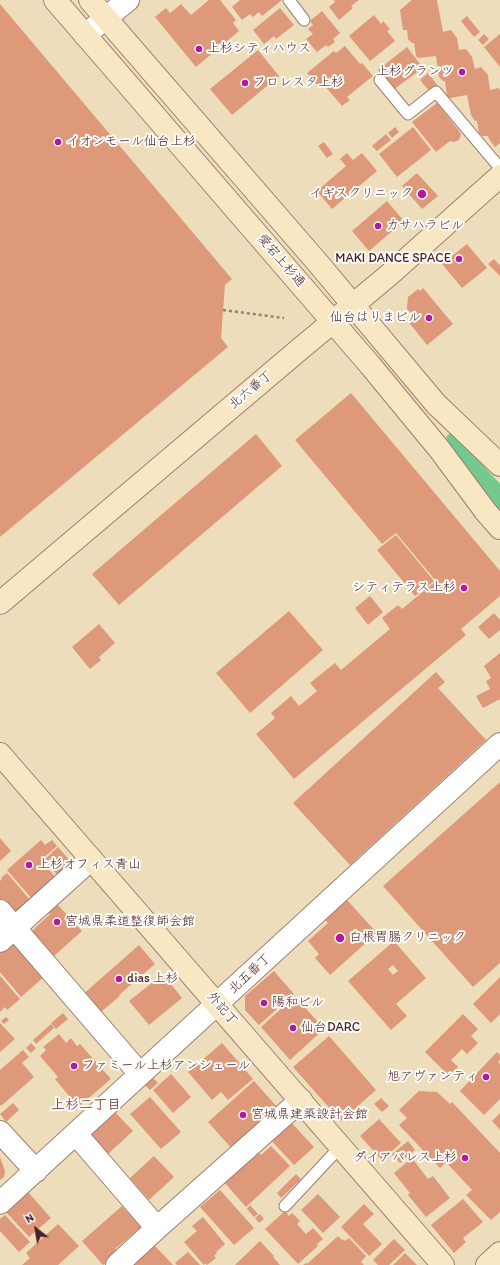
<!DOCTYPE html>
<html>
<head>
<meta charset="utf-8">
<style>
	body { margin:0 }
	#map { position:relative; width:500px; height:1265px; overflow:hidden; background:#eeddba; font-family:Itim,sans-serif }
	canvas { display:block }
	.north { position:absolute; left:16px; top:1209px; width:40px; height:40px; -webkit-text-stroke:3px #fdfcf7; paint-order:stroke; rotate:329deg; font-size:11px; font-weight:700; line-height:16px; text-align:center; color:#4a1f2b }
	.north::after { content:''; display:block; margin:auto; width:14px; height:18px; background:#4a1f2b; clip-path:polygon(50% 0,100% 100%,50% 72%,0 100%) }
</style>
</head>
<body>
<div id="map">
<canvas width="500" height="1265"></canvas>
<div class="north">N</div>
</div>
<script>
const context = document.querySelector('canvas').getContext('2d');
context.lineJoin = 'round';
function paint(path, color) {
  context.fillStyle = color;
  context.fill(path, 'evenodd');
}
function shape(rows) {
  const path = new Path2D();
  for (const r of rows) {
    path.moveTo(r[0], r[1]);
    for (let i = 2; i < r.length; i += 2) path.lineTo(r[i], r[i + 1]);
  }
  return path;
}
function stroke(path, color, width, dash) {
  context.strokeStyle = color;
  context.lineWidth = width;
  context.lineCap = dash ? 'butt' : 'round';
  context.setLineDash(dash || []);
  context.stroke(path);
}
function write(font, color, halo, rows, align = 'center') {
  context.font = font + ' Itim,"Klee One",sans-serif';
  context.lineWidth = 4;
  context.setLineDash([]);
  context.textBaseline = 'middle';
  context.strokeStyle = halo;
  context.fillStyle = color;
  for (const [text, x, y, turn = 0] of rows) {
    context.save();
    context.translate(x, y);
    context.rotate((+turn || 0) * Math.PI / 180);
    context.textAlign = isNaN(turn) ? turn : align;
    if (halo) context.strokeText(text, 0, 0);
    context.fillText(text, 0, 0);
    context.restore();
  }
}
const green = shape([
	[450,433,467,448,500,484,500,518,456,457,446,437]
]);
const building = shape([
	[209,0,220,0,236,20,233,23,239,31,196,67,155,17,166,8,170,13,181,4,191,15],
	[240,0,282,0,262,16,259,12,253,17,250,14,242,20,232,7],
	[334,0,359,0,351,6,353,8,339,20,329,7,335,2],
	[412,0,437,0,443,32,451,30,457,38,459,50,466,49,472,57,475,69,481,67,488,75,490,90,498,88,500,90,500,143,495,147,489,139,488,136,482,136,479,133,477,121,475,121,471,115,467,95,450,98,447,96,445,81,443,81,439,77,436,56,418,58,416,56,414,43,412,43,408,39,407,30,403,30,400,10],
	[0,4,232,279,225,285,221,338,228,347,0,537],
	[280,8,294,25,276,39,274,36,264,44,253,30],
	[322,11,340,33,333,39,335,42,328,47,326,45,317,52,306,39,313,34,308,29,313,25,310,21],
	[374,15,381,24,383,21,390,29,387,31,395,41,370,61,349,36],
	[467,16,480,32,474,37,461,21],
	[484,34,489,39,483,45,478,40],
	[500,34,500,67,484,47],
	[345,46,360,64,362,63,373,76,347,97,350,100,342,106,323,84,319,87,307,73,334,51,336,53],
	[407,47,423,68,393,90,378,70],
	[258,50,279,76,232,115,210,89],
	[428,73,438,86,430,92,420,80],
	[437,103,459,131,461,135,459,140,454,142,450,141,436,152,412,122],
	[395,127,399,132,392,138,388,133],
	[413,127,431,150,397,177,379,154],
	[386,134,391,140,377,151,372,146],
	[324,142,333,154,327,158,318,146],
	[347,153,353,160,362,153,377,171,332,209,317,191,346,166,340,159],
	[417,173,438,196,422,209,402,186],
	[387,201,404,221,369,251,352,231],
	[467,244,487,268,462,288,442,264],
	[494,259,499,265,500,264,500,276,488,264],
	[423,288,453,324,427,345,407,320,413,315,407,309,408,297,418,289,420,291],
	[351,393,500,571,500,596,461,629,466,635,294,779,256,734,275,718,271,713,291,696,299,706,317,691,310,683,335,663,341,670,390,629,382,618,398,605,402,609,436,581,396,533,382,544,295,440],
	[256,434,282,466,119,605,92,574],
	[396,535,434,581,415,596,377,550],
	[370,596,383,612,368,625,355,608],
	[289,611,323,650,250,713,216,673],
	[494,613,500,620,500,630,489,639,478,627],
	[99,624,115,643,99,657,101,660,90,669,72,647],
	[500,653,500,699,483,708,476,696,490,689,486,681,491,678,484,666],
	[436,672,445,682,438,688,486,740,350,865,293,803],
	[500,782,500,963,473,987,383,886],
	[0,838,11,851,0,861],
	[41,840,45,845,52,840,57,846,41,860,57,879,33,900,7,870],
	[58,847,73,864,59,877,44,860],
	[7,873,31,901,15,916,0,899,0,881,2,879,1,878],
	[347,900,377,933,330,975,315,958,319,954,308,941,328,923,324,919],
	[56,903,82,931,54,956,32,931,50,914,47,911],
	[13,941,44,977,21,997,0,972,0,952],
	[394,941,426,978,396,1004,407,1016,391,1030,348,981],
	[393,965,398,971,393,975,388,969],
	[139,945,155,964,119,995,120,996,101,1012,95,1005,81,996],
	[274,971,294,994,259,1025,245,1010,245,996],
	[163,974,182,998,149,1025,129,1001],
	[0,976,20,999,7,1010,5,1007,0,1012],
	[500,977,500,1014,491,1023,473,1004],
	[295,996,324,1029,290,1060,261,1027],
	[63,1013,68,1019,56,1029,51,1023],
	[463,1014,478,1029,471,1036,478,1043,467,1054,462,1049,451,1060,458,1067,449,1076,425,1052],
	[6,1017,9,1020,4,1024,1,1021],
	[0,1023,15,1039,0,1052],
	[51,1024,54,1028,36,1044,33,1040],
	[59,1034,66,1043,71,1038,77,1046,80,1044,111,1079,78,1107,55,1079,58,1077,40,1056,46,1050,43,1047],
	[329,1036,376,1090,341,1121,293,1067],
	[31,1043,36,1048,31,1053,26,1048],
	[222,1043,253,1079,228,1100,221,1092,212,1100,188,1072],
	[23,1050,29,1057,22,1063,34,1077,1,1106,0,1104,0,1070],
	[497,1052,500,1055,500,1060,498,1062,500,1064,500,1099,484,1115,460,1091],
	[171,1074,191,1097,173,1113,153,1090],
	[153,1078,158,1083,150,1090,145,1085],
	[254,1081,278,1108,233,1150,208,1122],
	[419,1091,437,1092,450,1104,452,1102,500,1153,500,1212,491,1220,466,1195,472,1190,446,1162,440,1168,399,1125,407,1118,399,1110],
	[150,1097,181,1132,161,1149,130,1114],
	[381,1098,389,1106,382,1112,374,1104],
	[13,1103,19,1110,6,1122,0,1114],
	[114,1111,133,1131,108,1154,90,1133],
	[500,1113,500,1130,492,1121],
	[288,1119,314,1147,294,1165,268,1137],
	[379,1119,401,1143,382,1160,360,1136],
	[408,1141,415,1150,400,1163,392,1154],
	[271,1146,290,1166,246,1207,224,1182,257,1151,261,1155],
	[154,1156,174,1177,149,1200,130,1178],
	[0,1157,5,1171,4,1177,0,1180],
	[412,1158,428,1179,433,1176,450,1198,426,1217,408,1195,410,1193,394,1173],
	[296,1174,301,1179,281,1198,277,1193],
	[220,1190,254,1228,234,1245,200,1207],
	[28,1192,51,1218,29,1237,6,1212],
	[318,1194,340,1217,323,1233,301,1210],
	[463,1199,483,1222,463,1238,466,1242,454,1253,431,1225],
	[364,1204,374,1214,363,1224,382,1244,369,1256,341,1227],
	[250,1205,258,1214,254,1217,247,1209],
	[122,1206,141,1227,115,1249,118,1252,103,1265,82,1241],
	[285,1211,289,1216,292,1213,300,1221,297,1224,306,1234,313,1228,323,1239,317,1244,318,1246,298,1264,265,1229],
	[260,1214,264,1219,259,1223,255,1218],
	[5,1215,30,1242,19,1252,0,1231,0,1219],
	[203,1217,225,1244,216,1252,217,1253,214,1256,216,1258,207,1265,205,1263,204,1265,184,1242,197,1231,192,1226],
	[58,1224,79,1246,58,1265,22,1265,30,1258,26,1253],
	[338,1236,342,1240,343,1239,345,1241,349,1238,366,1256,361,1262,364,1265,303,1265,306,1263,307,1264],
	[394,1239,405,1250,389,1265,378,1265,373,1260],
	[260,1241,274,1256,273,1257,280,1265,235,1265],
	[154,1245,173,1265,132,1265],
	[188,1252,200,1265,177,1265,175,1263],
	[405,1253,417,1265,393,1265]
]);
const path = shape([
	[223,310,284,318]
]);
const lane = shape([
	[289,0,304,20],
	[380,80,408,114,436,92,500,168],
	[285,1206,340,1147]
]);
const street = shape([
	[85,35,128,0],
	[0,911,140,1074],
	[0,941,91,859],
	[0,1132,36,1171],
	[76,1134,157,1228],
	[0,1203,500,744],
	[117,1265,157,1228,301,1100]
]);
const secondary = shape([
	[55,0,370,365,440,450,486,512,500,528],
	[90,0,317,262,436,404,500,465],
	[0,603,300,349,389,275,500,176],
	[0,754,443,1265],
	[487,1265,500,1253]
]);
const markers = [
	[199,49,4,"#b5179e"],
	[462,72,4,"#b5179e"],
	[245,83,4,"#b5179e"],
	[58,142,4,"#b5179e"],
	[422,194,5,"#b5179e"],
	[378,226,4,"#b5179e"],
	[459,259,4,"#b5179e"],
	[429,318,4,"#b5179e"],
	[464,588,4,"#b5179e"],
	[29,865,4,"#b5179e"],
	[57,922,4,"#b5179e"],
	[340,938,5,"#b5179e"],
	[119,979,4,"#b5179e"],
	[264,1003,4,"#b5179e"],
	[293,1028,4,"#b5179e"],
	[74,1066,4,"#b5179e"],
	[486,1077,4,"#b5179e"],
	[243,1115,4,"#b5179e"],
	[465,1158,4,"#b5179e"]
];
const poiNames = [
	["上杉シティハウス",207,49],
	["上杉グランツ",454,72,"right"],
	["フロレスタ上杉",253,83],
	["イオンモール仙台上杉",66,142],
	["イギスクリニック",413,194,"right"],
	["カサハラビル",386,226],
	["MAKI DANCE SPACE",451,259,"right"],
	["仙台はりまビル",421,318,"right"],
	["シティテラス上杉",456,588,"right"],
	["上杉オフィス青山",37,865],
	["宮城県柔道整復師会館",65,922],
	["白根胃腸クリニック",349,938],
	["dias 上杉",127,979],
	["陽和ビル",272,1003],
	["仙台DARC",301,1028],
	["ファミール上杉アンシェール",82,1066],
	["旭アヴァンティ",478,1077,"right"],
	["宮城県建築設計会館",251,1115],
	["ダイアパレス上杉",457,1158,"right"]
];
const streetNames = [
	["愛宕上杉通",281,261,49],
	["北六番丁",251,390,-40],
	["北五番丁",250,974,-43],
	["外記丁",222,1009,49]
];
const neighbourhoodNames = [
	["上杉二丁目",86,1105]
];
paint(green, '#74ca8e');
paint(building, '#dd997a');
stroke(lane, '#9c7e72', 13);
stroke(street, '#9c7e72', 24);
stroke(secondary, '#9c7e72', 24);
stroke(path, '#9c7e72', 2.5, [3, 3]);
stroke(lane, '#fff', 11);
stroke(street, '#fff', 22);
stroke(secondary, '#f9e7c3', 22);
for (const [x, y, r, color] of markers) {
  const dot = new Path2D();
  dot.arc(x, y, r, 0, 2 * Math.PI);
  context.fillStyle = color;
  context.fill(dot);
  stroke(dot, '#fdfcf7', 1.5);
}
write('13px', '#4a1f2b', '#fdfcf7', poiNames, 'left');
write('13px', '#4a1f2b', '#fdfcf7', streetNames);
write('bold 14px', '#7d4a47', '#fdfcf7', neighbourhoodNames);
</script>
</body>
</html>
